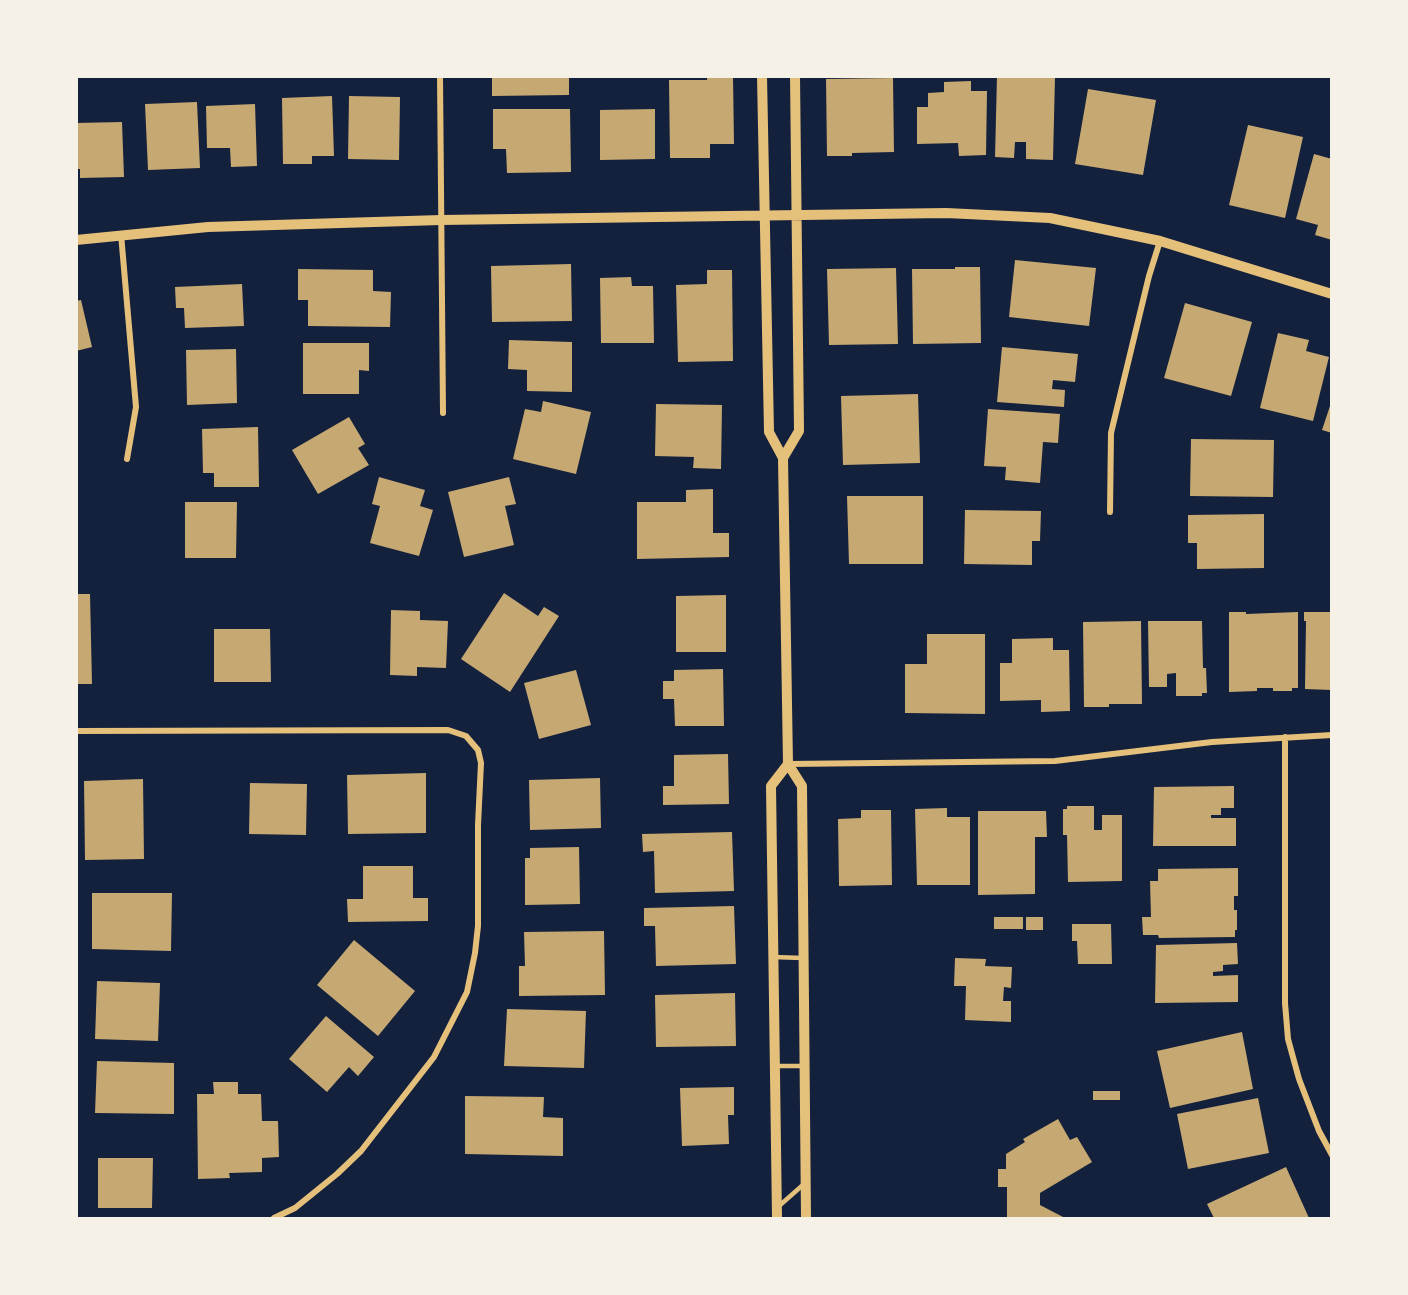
<!DOCTYPE html>
<html>
<head>
<meta charset="utf-8">
<style>
	body { margin:0 }
	#map { position:relative; width:1408px; height:1295px; overflow:hidden; background:#14213d; font-family:"Fira Sans",sans-serif }
	canvas { display:block }
	.frame { position:absolute; inset:0; border:78px solid #f6f1e7; pointer-events:none }
</style>
</head>
<body>
<div id="map">
<canvas width="1408" height="1295"></canvas>
<div class="frame"></div>
</div>
<script>
const context = document.querySelector('canvas').getContext('2d');
context.lineJoin = 'round';
function paint(path, color) {
  context.fillStyle = color;
  context.fill(path, 'evenodd');
}
function shape(rows) {
  const path = new Path2D();
  for (const r of rows) {
    path.moveTo(r[0], r[1]);
    for (let i = 2; i < r.length; i += 2) path.lineTo(r[i], r[i + 1]);
  }
  return path;
}
function stroke(path, color, width, dash) {
  context.strokeStyle = color;
  context.lineWidth = width;
  context.lineCap = dash ? 'butt' : 'round';
  context.setLineDash(dash || []);
  context.stroke(path);
}
const building = shape([
	[492,76,569,76,569,95,492,96],
	[707,76,733,76,734,144,710,144,710,158,670,158,669,80,707,80],
	[997,76,1055,77,1053,160,1026,159,1026,142,1015,142,1014,158,995,157],
	[893,78,894,152,852,153,852,156,827,156,826,79],
	[971,81,971,91,987,91,986,155,959,156,958,143,917,144,917,107,928,107,928,93,944,92,944,82],
	[1088,89,1156,100,1143,175,1075,164],
	[332,96,334,156,312,156,312,164,283,164,282,98],
	[349,96,400,97,399,160,348,159],
	[197,102,200,168,148,170,145,104],
	[255,104,257,166,231,167,230,148,207,148,206,106],
	[493,109,570,109,571,172,507,173,506,149,493,149],
	[655,109,655,159,600,160,600,110],
	[122,122,124,177,80,178,80,169,76,169,76,123],
	[1248,125,1303,137,1285,218,1229,205],
	[1314,154,1332,159,1332,240,1315,235,1318,225,1296,219],
	[1015,260,1096,268,1089,326,1009,317],
	[571,264,572,321,492,322,491,266],
	[955,267,980,267,981,343,913,344,912,269,955,269],
	[896,268,898,344,829,345,827,269],
	[298,269,373,270,373,291,391,292,390,327,308,326,308,300,298,300],
	[707,270,732,270,733,361,678,362,676,285,707,284],
	[631,277,632,286,653,286,654,343,601,343,600,278],
	[242,284,244,326,185,328,184,308,176,308,175,287],
	[81,300,92,347,76,351,76,301],
	[1185,303,1252,322,1231,396,1164,378],
	[1278,333,1309,340,1306,351,1329,357,1313,421,1260,408],
	[509,340,572,342,572,392,527,391,527,370,508,369],
	[303,343,369,343,369,371,359,370,359,394,303,394],
	[1002,347,1078,354,1075,382,1053,380,1052,389,1065,390,1064,407,997,402],
	[236,349,237,403,187,405,186,350],
	[918,394,920,463,843,465,841,396],
	[1332,400,1332,433,1322,430],
	[543,401,591,412,576,474,513,459,525,409,541,412],
	[656,404,722,405,721,469,693,468,694,457,655,456],
	[988,409,1060,414,1058,443,1043,442,1040,483,1005,480,1006,467,984,466],
	[349,417,365,444,358,448,369,465,318,494,292,450],
	[258,427,259,487,214,487,214,473,203,473,202,429],
	[1191,439,1274,440,1273,497,1190,496],
	[379,477,425,490,420,506,433,510,419,556,370,543,380,506,372,504],
	[509,477,516,504,505,506,514,545,464,557,448,492],
	[713,489,713,533,729,533,729,557,637,559,637,502,686,502,686,490],
	[847,496,923,496,923,564,849,564],
	[185,502,237,502,236,558,185,558],
	[965,510,1041,511,1040,541,1032,541,1032,565,964,564],
	[1264,514,1264,568,1197,569,1197,543,1188,543,1188,515],
	[504,593,538,616,544,607,559,616,510,692,461,659],
	[76,594,90,594,92,684,76,684],
	[726,595,726,652,676,652,676,596],
	[391,610,420,611,420,620,448,621,446,668,417,667,417,676,390,675],
	[1229,612,1246,612,1246,614,1298,612,1298,688,1292,688,1292,691,1273,691,1273,688,1257,688,1257,691,1229,692],
	[1304,612,1330,612,1332,615,1332,690,1305,689,1306,621,1304,621],
	[1141,621,1142,704,1109,704,1109,707,1084,707,1083,622],
	[1148,621,1202,621,1203,668,1206,668,1207,693,1202,693,1202,696,1176,696,1176,673,1167,674,1167,687,1149,687],
	[214,629,270,629,271,682,214,682],
	[927,634,985,634,985,714,905,713,905,664,927,664],
	[1053,638,1053,650,1069,650,1070,711,1041,712,1041,700,1000,701,1000,663,1012,663,1012,639],
	[723,669,724,726,675,726,674,699,663,699,663,681,674,681,674,670],
	[576,670,591,725,539,739,524,683],
	[728,754,729,804,663,805,663,786,674,786,674,755],
	[426,773,426,833,348,834,347,775],
	[600,778,601,828,530,830,529,780],
	[143,779,144,859,85,860,84,781],
	[250,783,307,784,306,835,249,834],
	[1234,786,1234,808,1221,808,1221,815,1211,815,1211,818,1236,818,1236,846,1153,846,1154,787],
	[1067,806,1094,806,1094,830,1102,830,1102,815,1122,815,1122,881,1068,882,1067,835,1063,835,1063,809,1067,809],
	[947,808,947,817,970,817,970,885,917,885,915,809],
	[861,810,891,810,892,885,839,886,838,819,861,818],
	[978,811,1046,811,1047,837,1035,837,1035,894,978,895],
	[732,832,734,891,655,893,654,851,643,852,642,834],
	[579,847,580,904,525,905,525,858,530,858,530,848],
	[363,866,413,866,413,898,428,898,428,921,348,922,347,899,363,899],
	[1238,868,1238,896,1234,896,1234,910,1237,910,1237,930,1235,930,1235,937,1159,938,1158,935,1143,935,1142,917,1151,917,1150,881,1158,881,1158,869],
	[92,893,172,893,171,951,92,949],
	[734,906,736,964,656,966,655,926,644,926,644,908],
	[994,917,1023,917,1023,929,994,929],
	[1026,917,1043,917,1043,930,1026,930],
	[1072,924,1111,924,1112,964,1078,964,1077,941,1072,941],
	[604,931,605,995,519,996,519,966,525,966,524,932],
	[354,940,415,991,378,1036,317,985],
	[1237,943,1238,964,1223,965,1223,971,1213,972,1213,976,1238,975,1238,1002,1155,1003,1156,945],
	[955,958,986,959,985,966,1012,967,1011,988,1004,987,1003,1001,1011,1001,1011,1022,965,1020,966,986,954,986],
	[97,981,160,983,158,1041,95,1039],
	[735,993,736,1046,656,1047,655,995],
	[507,1009,586,1011,584,1068,504,1066],
	[326,1016,374,1057,358,1076,349,1067,327,1092,289,1059],
	[1242,1032,1253,1089,1170,1108,1157,1051],
	[97,1061,174,1063,174,1114,95,1113],
	[213,1082,238,1082,238,1094,261,1094,262,1121,278,1121,279,1157,262,1158,262,1172,229,1173,230,1178,198,1179,197,1094,214,1094],
	[734,1087,734,1115,728,1115,729,1144,682,1146,680,1088],
	[1093,1091,1120,1091,1120,1100,1093,1100],
	[465,1096,544,1097,543,1117,563,1118,563,1156,465,1154],
	[1258,1098,1269,1153,1188,1169,1177,1114],
	[1058,1119,1070,1140,1077,1137,1092,1162,1040,1193,1040,1205,1065,1218,1007,1218,1007,1187,998,1187,998,1169,1006,1169,1006,1154,1025,1142,1023,1139],
	[98,1158,153,1158,152,1208,98,1208],
	[1286,1167,1309,1218,1214,1218,1207,1204]
]);
const service = shape([
	[773,957,803,958],
	[774,1066,805,1066],
	[779,1206,804,1184]
]);
const minor = shape([
	[440,76,443,413],
	[121,234,136,407,127,459],
	[1110,512,1111,433,1149,276,1160,241],
	[76,731,448,730,466,736,478,750,481,763,478,825,478,926,475,953,467,992,434,1057,361,1151,337,1174,295,1208,274,1218],
	[1285,737,1285,1003,1288,1039,1299,1079,1319,1131,1332,1155],
	[788,764,1055,761,1212,742,1332,735]
]);
const tertiary = shape([
	[762,76,769,432,783,458,788,764,802,786,806,1218],
	[76,240,208,227,441,220,946,213,1050,218,1160,241,1332,294],
	[783,458,799,431,795,76],
	[777,1218,771,786,788,764]
]);
paint(building, '#c6a872');
stroke(service, '#e5c07b', 4.5);
stroke(minor, '#e5c07b', 6);
stroke(tertiary, '#e5c07b', 10);
</script>
</body>
</html>
